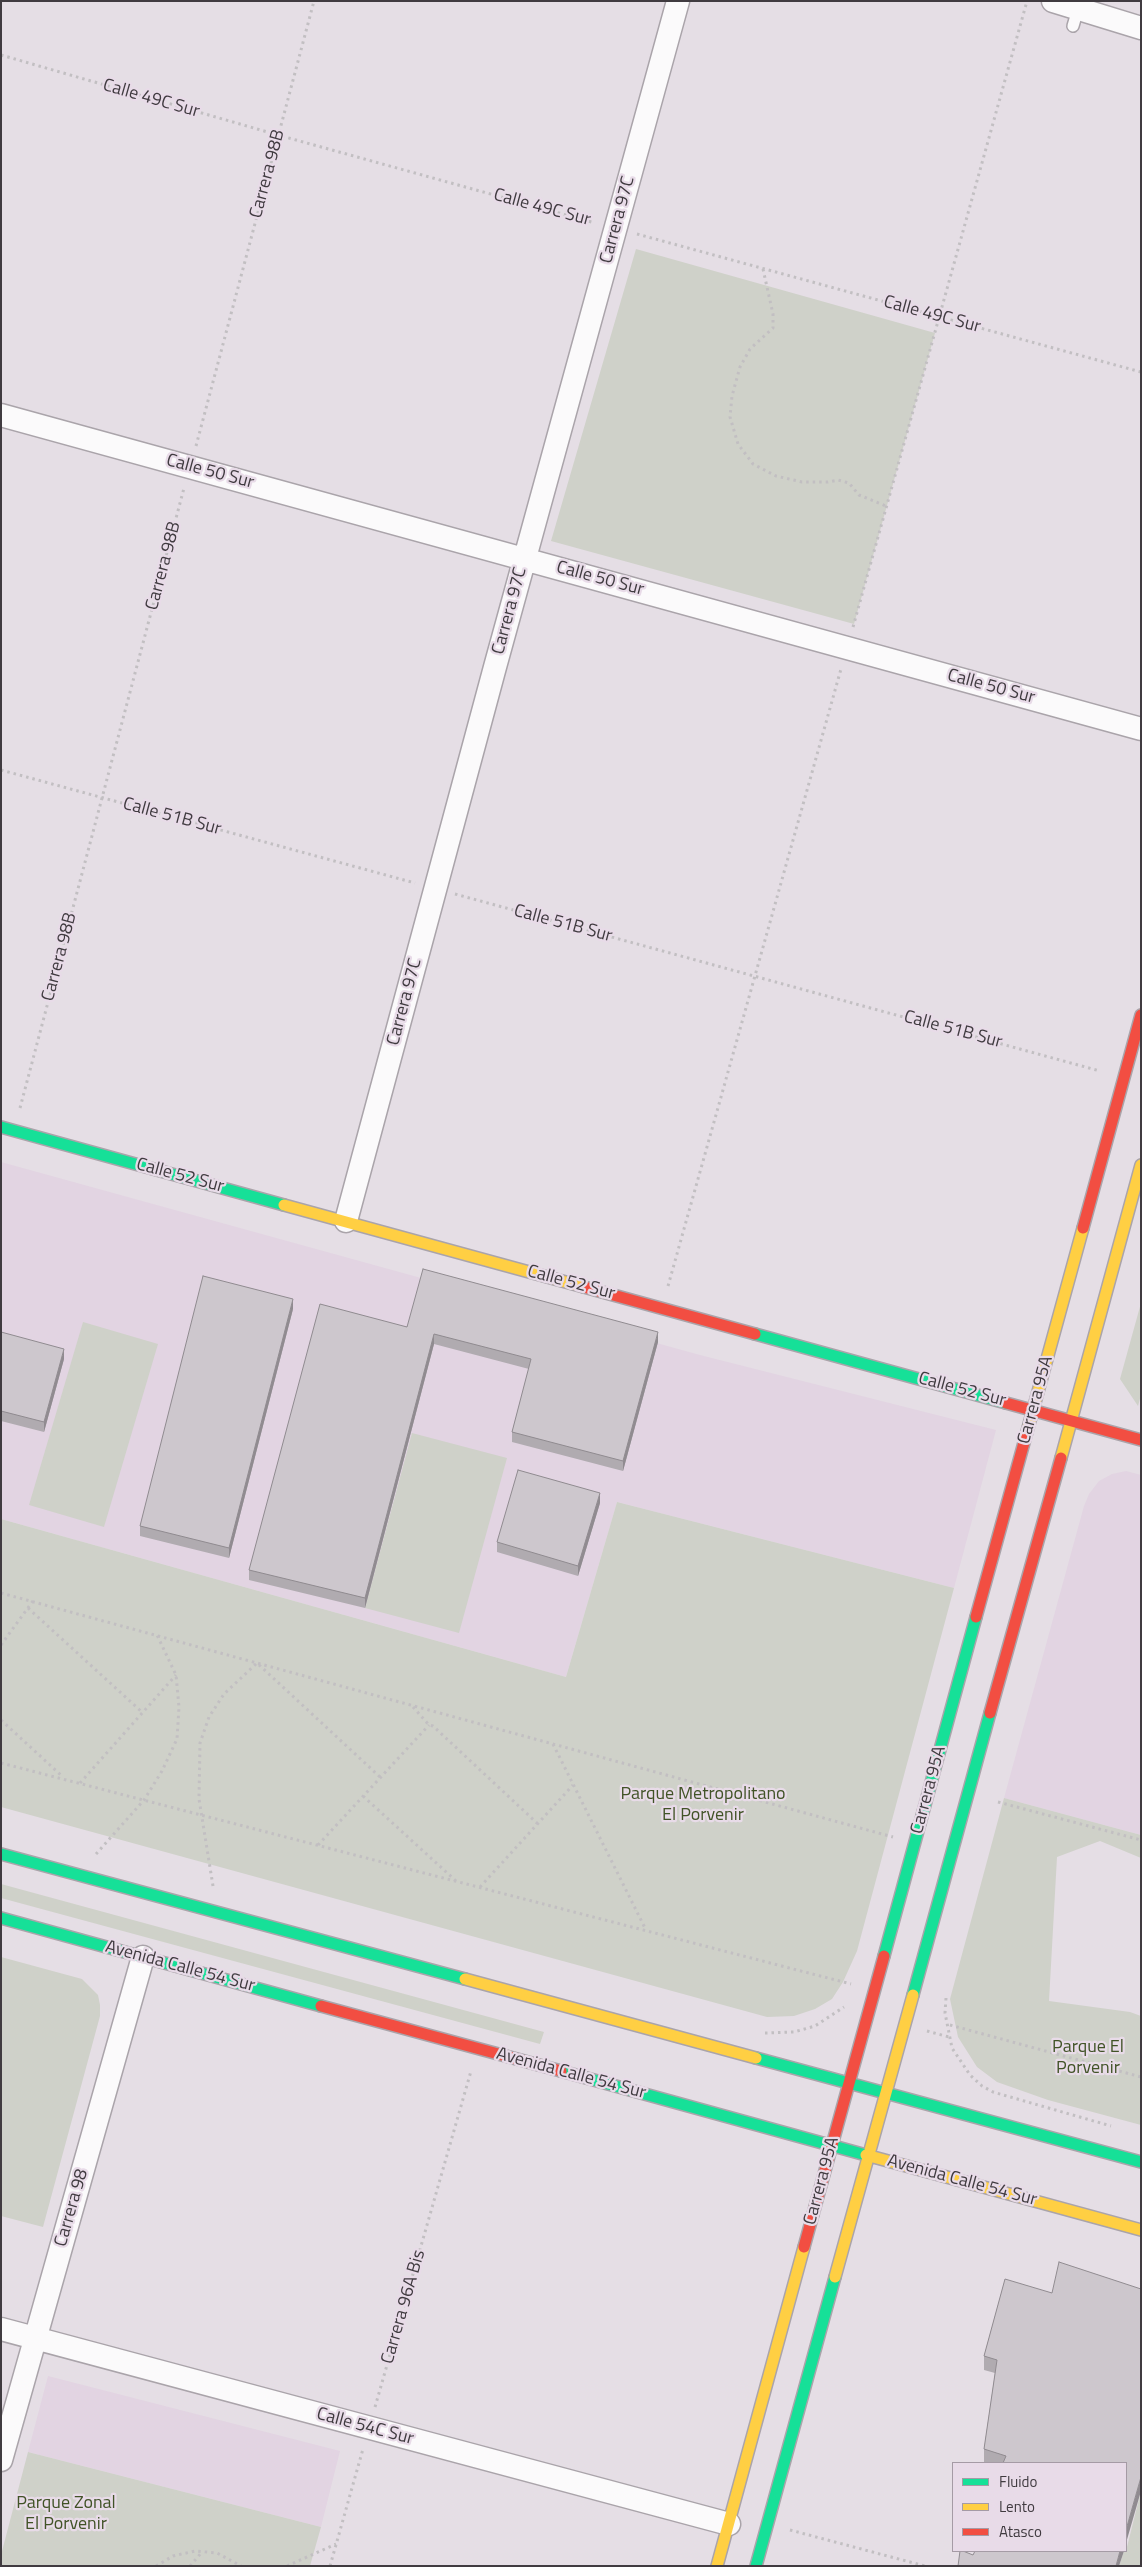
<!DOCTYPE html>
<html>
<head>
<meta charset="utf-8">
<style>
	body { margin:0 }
	#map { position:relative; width:1142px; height:2567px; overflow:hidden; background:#e5dee5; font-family:"Titillium Web",sans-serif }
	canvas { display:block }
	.frame { position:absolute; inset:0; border:2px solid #403b40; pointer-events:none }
	.legend { position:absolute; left:952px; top:2462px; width:175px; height:90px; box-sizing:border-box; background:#e8dbe8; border:1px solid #a59ba5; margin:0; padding:6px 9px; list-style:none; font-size:15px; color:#403b40 }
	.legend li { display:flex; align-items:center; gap:10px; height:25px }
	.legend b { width:25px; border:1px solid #a59ba5 }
</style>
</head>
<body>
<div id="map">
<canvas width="1142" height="2567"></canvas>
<div class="frame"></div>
<ul class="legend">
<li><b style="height:6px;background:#16e098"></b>Fluido</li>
<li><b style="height:6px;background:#ffcf43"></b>Lento</li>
<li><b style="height:6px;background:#f24e42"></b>Atasco</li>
</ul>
</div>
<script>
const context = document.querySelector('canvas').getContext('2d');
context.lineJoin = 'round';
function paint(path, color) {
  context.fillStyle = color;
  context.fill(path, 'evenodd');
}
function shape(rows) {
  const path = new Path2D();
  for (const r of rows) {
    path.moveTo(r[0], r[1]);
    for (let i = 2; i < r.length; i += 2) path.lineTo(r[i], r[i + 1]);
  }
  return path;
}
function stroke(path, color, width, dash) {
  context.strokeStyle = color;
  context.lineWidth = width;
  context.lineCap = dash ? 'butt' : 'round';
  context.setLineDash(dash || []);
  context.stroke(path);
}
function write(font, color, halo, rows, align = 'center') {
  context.font = font + ' "Titillium Web",sans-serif';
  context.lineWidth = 4.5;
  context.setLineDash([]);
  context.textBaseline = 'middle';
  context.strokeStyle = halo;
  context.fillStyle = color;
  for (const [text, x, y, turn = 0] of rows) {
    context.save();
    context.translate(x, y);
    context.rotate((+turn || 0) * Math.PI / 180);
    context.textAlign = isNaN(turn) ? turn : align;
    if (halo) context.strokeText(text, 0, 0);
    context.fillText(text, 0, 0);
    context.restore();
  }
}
const built = shape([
	[1,1162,700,1355,996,1430,954,1588,617,1502,566,1677,1,1519],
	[1126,1471,1141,1475,1141,1835,1004,1798,1084,1506,1089,1494,1099,1481,1112,1474],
	[48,2376,340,2451,321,2527,28,2452]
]);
const green = shape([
	[636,249,935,333,854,624,551,541],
	[1141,1303,1141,1395,1138,1406,1120,1379],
	[83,1322,158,1344,104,1527,29,1505],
	[412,1433,507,1458,459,1633,365,1608],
	[617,1502,954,1588,857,1951,843,1982,832,1999,815,2009,794,2016,767,2017,1,1807,1,1519,566,1677],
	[1004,1798,1141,1835,1141,1858,1100,1841,1057,1857,1049,2001,1130,2012,1141,2016,1141,2125,1048,2100,997,2082,977,2067,958,2037,950,1999],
	[1,1884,544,2032,540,2044,1,1898],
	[1,1957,82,1979,98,1995,100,2005,100,2016,43,2227,1,2216],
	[28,2452,321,2527,310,2566,1,2566,1,2555],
	[1141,2491,1141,2566,1119,2566,1124,2551,1126,2551]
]);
const path = shape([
	[1,55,278,135,595,223],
	[637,234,1141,372],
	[763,269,773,314,773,328,750,349,740,367,732,396,730,417,738,444,753,464,776,476,802,482,828,482,838,480,849,483,859,495,886,506],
	[196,446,314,1],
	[853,627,1027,1],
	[1,770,415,883],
	[455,894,1100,1071],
	[20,1108,184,488],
	[668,1286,841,669],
	[1,1593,893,1837],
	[28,1608,143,1713],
	[1,1645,33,1601],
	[413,1707,429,1725,433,1726,538,1824],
	[1,1720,63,1777],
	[553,1744,646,1930],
	[1,1763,851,1984],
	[80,1783,176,1675],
	[363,1796,456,1881],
	[998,1802,1141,1840],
	[318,1845,429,1725],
	[96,1854,144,1800,162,1771,177,1739,179,1707,176,1675,157,1635],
	[213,1886,199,1799,200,1743,209,1717,224,1694,257,1663,380,1777],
	[480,1887,573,1785],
	[946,1998,945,2013,952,2048,970,2075,982,2086,993,2092,1111,2126],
	[950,2025,1141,2077],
	[927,2031,949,2037],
	[765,2033,794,2032,815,2026,844,2007],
	[375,2407,471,2071],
	[790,2530,925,2566],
	[156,2566,173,2556,195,2551,217,2553,241,2566],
	[190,2566,202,2552],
	[287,2566,336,2544],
	[330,2566,363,2449]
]);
const lane = shape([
	[1073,26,1078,9]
]);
const street = shape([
	[1053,1,1141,28],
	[1,415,1141,729],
	[346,1221,495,667,678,1],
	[1,2329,729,2524],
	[1,2460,143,1957]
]);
const fast = shape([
	[1,1127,284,1205],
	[755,1334,1006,1403],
	[1,1854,465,1979],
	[1,1918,321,2006],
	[884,1956,976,1617],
	[913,1995,990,1713],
	[756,2058,1141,2162],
	[561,2071,866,2155],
	[756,2566,835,2277]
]);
const slow = shape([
	[284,1205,584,1287],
	[1025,1439,1083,1228],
	[1061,1458,1141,1165],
	[465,1979,756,2058],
	[866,2155,1141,2230],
	[835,2277,913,1995],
	[717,2566,804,2247]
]);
const jam = shape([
	[1083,1228,1141,1015],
	[584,1287,755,1334],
	[1006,1403,1141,1440],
	[976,1617,1025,1439],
	[990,1713,1061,1458],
	[321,2006,561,2071],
	[804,2247,884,1956]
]);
const wall = shape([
	[293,1309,229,1558,140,1536,140,1526],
	[407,1327,658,1342,623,1471,512,1442,512,1432,529,1369,434,1344,365,1608,249,1580,249,1570],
	[1,1332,64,1359,44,1432,1,1421],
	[600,1503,578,1576,497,1552,497,1542],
	[1005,2279,1126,2463,987,2463,984,2462,984,2449,995,2373,984,2370,984,2356]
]);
const shadedWall = shape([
	[293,1299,293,1309,229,1558,229,1548],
	[658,1332,658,1342,623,1471,623,1461],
	[434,1334,434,1344,365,1608,365,1598],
	[64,1349,64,1359,44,1432,44,1422],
	[600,1493,600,1503,578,1576,578,1566],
	[1141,2477,1141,2491,1126,2543,1126,2530],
	[1120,2551,1124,2551,1119,2566,1116,2566]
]);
const building = shape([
	[423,1269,658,1332,623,1461,512,1432,531,1359,434,1334,365,1598,249,1570,320,1304,407,1327,423,1269],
	[203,1276,293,1299,229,1548,140,1526,203,1276],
	[1,1332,64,1349,44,1422,1,1411,1,1332],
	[518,1470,600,1493,578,1566,497,1542,518,1470],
	[1059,2262,1141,2289,1141,2477,1126,2530,1126,2463,1003,2463,1006,2456,984,2449,997,2360,984,2356,1005,2279,1052,2293,1059,2262],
	[960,2551,963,2551,973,2555,975,2551,1120,2551,1116,2566,958,2566,960,2551]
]);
const streetNames = [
	["Calle 49C Sur",151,99,16],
	["Carrera 98B",268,174,-75],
	["Calle 49C Sur",542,208,15],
	["Carrera 97C",618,220,-75],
	["Calle 49C Sur",932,315,15],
	["Calle 50 Sur",210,472,15],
	["Carrera 98B",164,566,-75],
	["Calle 50 Sur",600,579,15],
	["Carrera 97C",510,611,-75],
	["Calle 50 Sur",991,687,15],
	["Calle 51B Sur",172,817,15],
	["Calle 51B Sur",563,924,15],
	["Carrera 98B",60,957,-75],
	["Carrera 97C",405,1002,-75],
	["Calle 51B Sur",953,1030,15],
	["Calle 52 Sur",180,1176,15],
	["Calle 52 Sur",571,1283,15],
	["Calle 52 Sur",962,1390,15],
	["Carrera 95A",1036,1400,-75],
	["Carrera 95A",929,1790,-75],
	["Avenida Calle 54 Sur",180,1967,15],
	["Avenida Calle 54 Sur",571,2074,15],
	["Carrera 95A",822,2181,-75],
	["Avenida Calle 54 Sur",962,2181,15],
	["Carrera 98",72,2208,-74],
	["Carrera 96A Bis",404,2307,-74],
	["Calle 54C Sur",365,2427,15]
];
const parkNames = [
	["Parque Metropolitano",703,1795],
	["El Porvenir",703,1816],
	["Parque El",1088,2048],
	["Porvenir",1088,2069],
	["Parque Zonal",66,2504],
	["El Porvenir",66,2525]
];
paint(built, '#e2d4e2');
paint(green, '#cfd1c9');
stroke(lane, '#aaa4aa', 14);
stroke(street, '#aaa4aa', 25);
stroke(fast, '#aaa4aa', 14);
stroke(slow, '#aaa4aa', 14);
stroke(jam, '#aaa4aa', 14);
stroke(path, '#c2bfc2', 3, [2.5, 4]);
stroke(lane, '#fbfafb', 11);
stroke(street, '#fbfafb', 22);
stroke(fast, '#16e098', 11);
stroke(slow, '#ffcf43', 11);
stroke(jam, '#f24e42', 11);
paint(wall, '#b0abb0');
paint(shadedWall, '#908b90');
paint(building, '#cdc7cd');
stroke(building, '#908b90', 1);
write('18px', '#403b40', '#e8dbe8', streetNames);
write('18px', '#415327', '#e8dbe8', parkNames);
</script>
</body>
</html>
